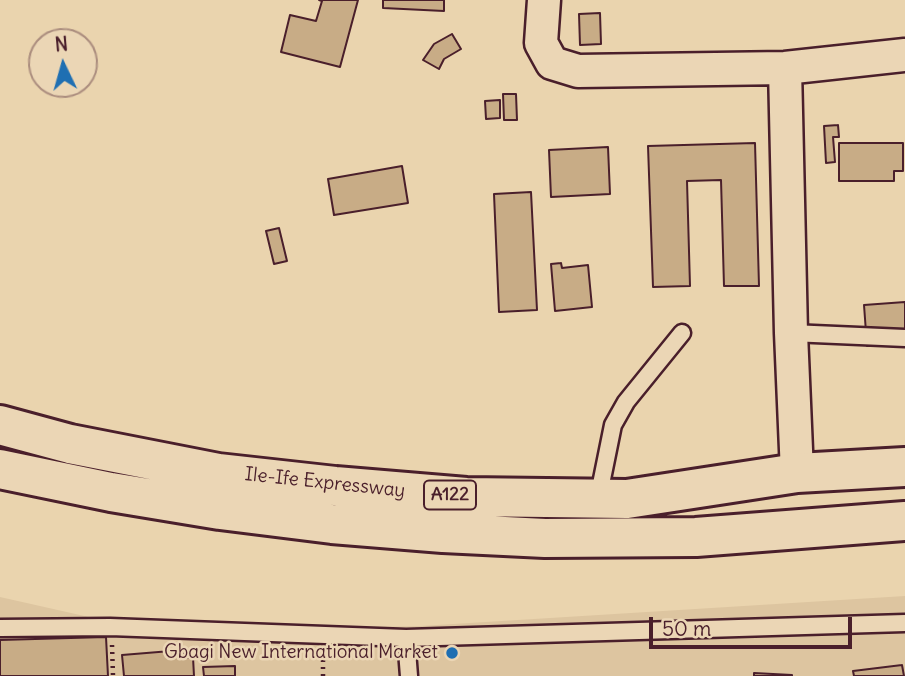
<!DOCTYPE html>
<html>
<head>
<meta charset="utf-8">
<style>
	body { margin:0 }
	#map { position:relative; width:905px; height:676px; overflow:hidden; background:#ead4ae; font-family:Delius,sans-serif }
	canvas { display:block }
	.north { position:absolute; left:28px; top:28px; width:70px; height:70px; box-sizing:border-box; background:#ebd6b5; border:2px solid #ab8d7e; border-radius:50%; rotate:355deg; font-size:19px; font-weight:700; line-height:28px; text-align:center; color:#4a1f2b }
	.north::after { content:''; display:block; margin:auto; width:24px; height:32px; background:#1f6fb2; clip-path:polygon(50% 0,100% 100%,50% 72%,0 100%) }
	.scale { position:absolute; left:649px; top:617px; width:203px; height:32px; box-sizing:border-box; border:4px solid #4a1f2b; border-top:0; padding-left:9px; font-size:21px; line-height:24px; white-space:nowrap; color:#4a1f2b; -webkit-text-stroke:5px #ebd6b5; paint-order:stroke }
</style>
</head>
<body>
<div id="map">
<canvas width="905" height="676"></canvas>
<div class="north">N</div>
<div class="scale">50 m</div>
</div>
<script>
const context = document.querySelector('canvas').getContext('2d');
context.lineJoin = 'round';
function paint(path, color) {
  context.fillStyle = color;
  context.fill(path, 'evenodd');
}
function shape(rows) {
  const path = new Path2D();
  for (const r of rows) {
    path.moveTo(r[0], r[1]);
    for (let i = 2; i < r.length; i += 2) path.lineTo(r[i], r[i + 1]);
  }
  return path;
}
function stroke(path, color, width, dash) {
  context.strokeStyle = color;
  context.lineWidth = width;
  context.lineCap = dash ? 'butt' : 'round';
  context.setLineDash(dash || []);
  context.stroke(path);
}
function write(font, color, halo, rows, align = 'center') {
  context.font = font + ' Delius,sans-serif';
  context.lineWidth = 5;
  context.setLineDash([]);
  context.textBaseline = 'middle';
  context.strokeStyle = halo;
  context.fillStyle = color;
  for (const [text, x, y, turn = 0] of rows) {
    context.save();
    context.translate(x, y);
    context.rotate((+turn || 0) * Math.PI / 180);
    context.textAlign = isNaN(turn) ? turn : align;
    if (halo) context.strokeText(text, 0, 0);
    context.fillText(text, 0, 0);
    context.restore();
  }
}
const built = shape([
	[905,596,905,676,0,676,0,597,151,631,421,626]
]);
const building = shape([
	[319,0,358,0,340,67,281,52,290,15,316,21,322,1,319,0],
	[383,0,444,0,444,11,383,8,383,0],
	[600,13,601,44,580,45,579,14,600,13],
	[452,34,461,49,444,59,439,69,423,60,434,44,452,34],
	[503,94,516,94,517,120,504,120,503,94],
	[500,100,500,118,486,119,485,101,500,100],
	[838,125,839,137,833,137,835,162,826,163,824,126,838,125],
	[755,143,759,286,724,286,721,180,687,181,690,286,653,287,648,146,755,143],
	[839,143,903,143,903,171,894,171,894,181,839,181,839,143],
	[608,147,610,194,551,197,549,150,608,147],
	[402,166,408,203,334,215,328,179,402,166],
	[531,192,537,310,499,312,494,194,531,192],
	[279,228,287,261,274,264,266,231,279,228],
	[561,263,562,268,588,265,592,307,555,311,551,264,561,263],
	[905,302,905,343,867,346,864,305,905,302],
	[106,637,108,676,0,676,0,640,106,637],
	[183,650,184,658,193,657,194,676,124,676,122,655,183,650],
	[902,665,904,676,854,676,853,671,902,665],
	[235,666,235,676,204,676,203,667,235,666],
	[754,673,792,675,792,676,754,676,754,673]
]);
const path = shape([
	[112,645,113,676],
	[323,676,323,656]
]);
const service = shape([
	[791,333,905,338],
	[598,499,613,425,626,402,682,333],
	[0,628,110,627,406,638,905,623],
	[406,638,409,676]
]);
const minor = shape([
	[544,0,541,43,552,63,578,71,785,68,905,55],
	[785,68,791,333,797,473]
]);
const trunk = shape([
	[0,425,70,444,218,473,335,486,466,497,627,499,797,473,905,467],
	[0,469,111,492,220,510,332,524,443,533,545,538,696,537,905,521]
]);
const markers = [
	[452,653,7,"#1f6fb2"]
];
const shields = [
	[450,495,52]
];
const shieldNames = [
	["A122",450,495]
];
const streetNames = [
	["Ile-Ife Expressway",325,483,6]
];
const poiNames = [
	["Gbagi New International Market",438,653]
];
paint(built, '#ddc5a0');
paint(building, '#c8ac86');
stroke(building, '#4a1f2b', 2);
stroke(service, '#4a1f2b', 21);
stroke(minor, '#4a1f2b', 37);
stroke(trunk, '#4a1f2b', 44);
stroke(path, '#4a1f2b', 4.5, [2, 5]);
stroke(service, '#ebd6b5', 16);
stroke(minor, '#ebd6b5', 32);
stroke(trunk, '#ebd6b5', 38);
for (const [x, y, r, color] of markers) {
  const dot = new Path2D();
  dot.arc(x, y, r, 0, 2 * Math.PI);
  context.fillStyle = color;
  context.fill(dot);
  stroke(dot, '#ebd6b5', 2.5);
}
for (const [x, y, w] of shields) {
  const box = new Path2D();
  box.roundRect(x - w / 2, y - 14.5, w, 29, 5);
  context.fillStyle = '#ebd6b5';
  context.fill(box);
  stroke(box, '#4a1f2b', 2);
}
write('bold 18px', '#4a1f2b', null, shieldNames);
write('19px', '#4a1f2b', '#ebd6b5', streetNames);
write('19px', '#4a1f2b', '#ebd6b5', poiNames, 'right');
</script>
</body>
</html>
